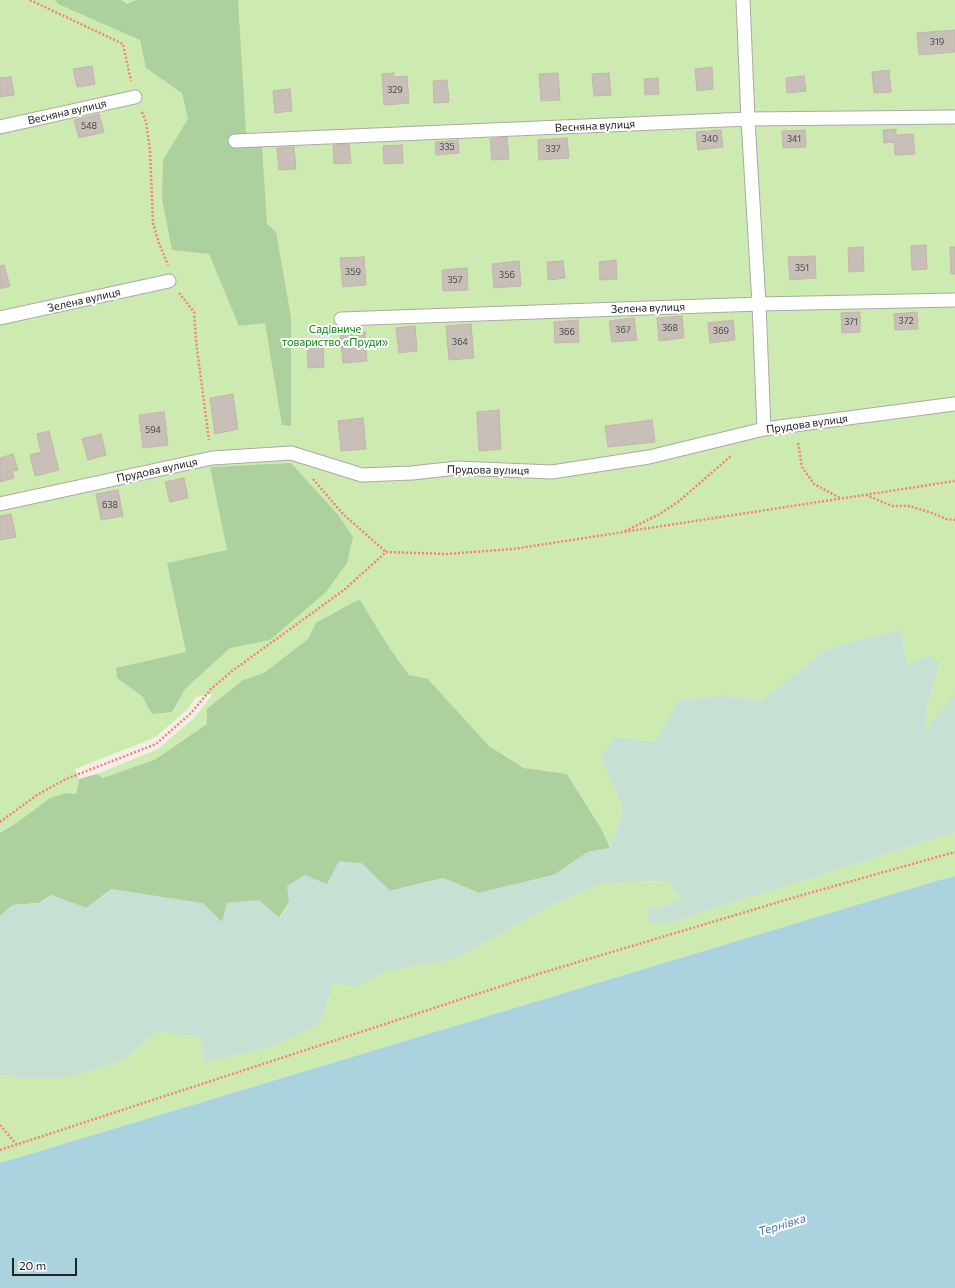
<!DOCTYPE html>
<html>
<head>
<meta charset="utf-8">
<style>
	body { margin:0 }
	#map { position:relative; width:955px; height:1288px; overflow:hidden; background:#f2efe9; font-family:Commissioner,sans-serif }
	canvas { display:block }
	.scale { position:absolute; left:12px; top:1258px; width:65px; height:18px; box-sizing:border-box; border:2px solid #222; border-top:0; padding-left:5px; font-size:12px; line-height:14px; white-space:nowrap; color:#222; -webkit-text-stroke:3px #fff; paint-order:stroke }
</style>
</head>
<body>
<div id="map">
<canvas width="955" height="1288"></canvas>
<div class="scale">20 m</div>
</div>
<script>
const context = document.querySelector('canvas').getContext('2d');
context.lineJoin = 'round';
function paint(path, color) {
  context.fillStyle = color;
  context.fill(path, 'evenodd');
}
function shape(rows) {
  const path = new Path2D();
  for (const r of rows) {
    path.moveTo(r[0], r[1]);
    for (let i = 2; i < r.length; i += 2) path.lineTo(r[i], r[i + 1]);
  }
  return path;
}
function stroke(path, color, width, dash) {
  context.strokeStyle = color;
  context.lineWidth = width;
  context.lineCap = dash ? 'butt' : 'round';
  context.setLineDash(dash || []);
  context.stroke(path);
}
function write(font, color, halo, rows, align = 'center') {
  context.font = font + ' Commissioner,sans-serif';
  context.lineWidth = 4;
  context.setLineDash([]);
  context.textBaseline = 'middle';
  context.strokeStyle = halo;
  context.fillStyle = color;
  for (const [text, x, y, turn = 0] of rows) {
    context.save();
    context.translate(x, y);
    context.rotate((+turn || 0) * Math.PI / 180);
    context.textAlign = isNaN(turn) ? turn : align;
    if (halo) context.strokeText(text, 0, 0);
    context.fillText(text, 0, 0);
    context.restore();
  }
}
const grass = shape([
	[0,0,955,0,955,693,926,731,925,715,939,664,908,666,900,631,829,648,760,701,722,695,678,701,655,742,616,737,601,757,623,809,610,848,602,830,567,774,524,768,489,746,428,679,409,676,208,724,156,759,103,778,97,774,158,749,195,717,213,694,196,697,187,710,154,738,75,769,79,779,76,794,18,822,0,833],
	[955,832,955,876,936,881,0,1163,0,1075,25,1078,123,1060,158,1031,202,1038,203,1063,272,1047,320,1024,333,982,358,987,386,971,455,959,556,903,602,883,666,881,682,897,668,905,647,910,667,924]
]);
const forest = shape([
	[55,0,121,0,127,4,136,0,238,0,246,132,262,146,267,224,276,232,291,317,291,426,282,425,265,323,239,326,209,254,172,250,162,199,163,160,188,119,182,93,146,68,140,40,58,4],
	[291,463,339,516,353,537,347,563,326,592,270,640,230,648,185,689,172,712,152,714,142,696,117,678,116,668,186,652,167,563,227,550,210,467],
	[360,600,390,649,409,675,428,679,489,746,524,768,567,774,602,830,610,848,588,852,554,875,479,893,443,878,390,891,361,863,327,884,289,902,279,918,222,922,112,889,86,908,51,895,39,903,13,905,0,916,0,833,18,822,50,798,67,793,76,794,79,779,97,774,103,778,156,759,207,724,207,709,243,680,264,673,308,639,316,623,352,603]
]);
const wetland = shape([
	[900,630,908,666,931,655,939,664,925,715,926,730,955,693,955,832,667,924,649,924,647,910,668,905,682,897,666,881,602,883,556,903,455,959,386,971,358,987,333,983,320,1024,272,1047,203,1063,202,1038,158,1031,123,1060,71,1077,25,1078,0,1075,0,916,13,905,39,903,51,895,86,908,111,889,203,903,222,922,227,903,259,900,280,918,289,902,287,886,305,875,327,884,339,861,361,863,390,891,443,878,479,893,554,875,588,852,610,848,623,809,601,757,615,737,655,742,678,701,722,695,760,701,829,648]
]);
const water = shape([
	[955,876,955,1288,0,1288,0,1163,936,881]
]);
const building = shape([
	[955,30,955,52,919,55,917,33,955,30],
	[92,66,95,84,77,87,73,69,92,66],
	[712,67,713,89,697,91,695,69,712,67],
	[889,70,891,92,874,93,872,72,889,70],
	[394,73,394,77,407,76,409,103,384,105,382,74,394,73],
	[558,73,560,100,541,101,539,74,558,73],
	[609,73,611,95,594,96,592,74,609,73],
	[804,76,806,91,787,93,786,78,804,76],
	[11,77,14,95,0,97,0,78,11,77],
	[658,78,659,94,645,95,644,79,658,78],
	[447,80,449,102,434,103,433,81,447,80],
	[290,89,292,111,275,113,273,91,290,89],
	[99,114,104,132,79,138,74,120,99,114],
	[896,129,896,135,913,134,915,154,895,155,894,142,884,143,883,130,896,129],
	[721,130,723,147,698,150,696,132,721,130],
	[805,130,806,147,783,148,782,131,805,130],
	[507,137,509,159,492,160,490,139,507,137],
	[567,138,569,158,539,160,538,140,567,138],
	[458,140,459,153,436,155,435,142,458,140],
	[349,144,351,163,334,164,333,145,349,144],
	[402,145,403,163,384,164,383,146,402,145],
	[294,147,296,169,279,170,277,148,294,147],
	[926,245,927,269,912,270,911,246,926,245],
	[863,247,864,271,849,272,848,248,863,247],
	[950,247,955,247,955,274,951,274,950,247],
	[815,256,816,278,790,280,788,257,815,256],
	[364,257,366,285,343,287,340,258,364,257],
	[616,260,617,279,600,280,599,262,616,260],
	[519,261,521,286,494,288,492,264,519,261],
	[563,261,565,278,548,280,547,262,563,261],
	[4,265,10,286,0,289,0,266,4,265],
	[467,268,468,290,443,291,442,270,467,268],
	[860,312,860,332,842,333,841,313,860,312],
	[917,312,918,329,895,330,894,314,917,312],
	[682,316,684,338,659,341,657,318,682,316],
	[634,318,637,340,612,342,609,321,634,318],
	[578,320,579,342,555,343,554,322,578,320],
	[733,320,735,340,710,343,708,323,733,320],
	[471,324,474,358,449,360,446,326,471,324],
	[415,326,417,351,399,353,396,328,415,326],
	[365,332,367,361,343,363,340,334,365,332],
	[323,344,324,367,308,368,307,345,323,344],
	[233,394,238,429,215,434,210,398,233,394],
	[499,410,501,449,479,451,477,412,499,410],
	[164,412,168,445,143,448,139,415,164,412],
	[363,418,366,449,341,451,338,421,363,418],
	[652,420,655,442,608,447,605,426,652,420],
	[49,431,59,470,35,476,30,455,41,452,37,434,49,431],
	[101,434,106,455,88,460,82,439,101,434],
	[13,454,18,470,12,471,14,478,0,482,0,458,13,454],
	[184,478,188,498,170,502,165,482,184,478],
	[118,490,123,516,101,520,96,494,118,490],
	[11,514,16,537,0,540,0,516,11,514]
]);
const path = shape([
	[30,0,123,44,131,81],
	[142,112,146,122,150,150,153,223,159,243,168,265],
	[179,293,194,312,196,341,209,440],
	[798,443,802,467,814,484,840,498],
	[313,479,343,514,386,552],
	[866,495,892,506,909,506,932,513,946,519,955,520],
	[625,531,658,515,678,502,731,456],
	[0,822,37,795,66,779,156,744,191,713,211,689,232,671,344,590,386,552,447,554,513,549,955,481],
	[0,1125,17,1145],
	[0,1150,535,975,799,896,955,852]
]);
const lane = shape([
	[743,0,748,119,759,304,764,429],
	[0,127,135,97],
	[235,141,748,119,955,117],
	[0,318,169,281],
	[341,319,759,304,955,300],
	[0,504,212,458,291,453,362,475,412,473,457,468,552,472,649,457,764,429,955,404]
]);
const numberNames = [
	["319",937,42],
	["329",395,90],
	["548",89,126],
	["340",710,139],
	["341",794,139],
	["335",447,147],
	["337",553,149],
	["351",802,268],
	["359",353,272],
	["356",507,275],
	["357",455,280],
	["372",906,321],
	["371",851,322],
	["368",670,328],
	["367",623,330],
	["369",721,331],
	["366",567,332],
	["364",460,342],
	["594",153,430],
	["638",110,505]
];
const streetNames = [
	["Весняна вулиця",67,112,-13],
	["Весняна вулиця",595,126,-3],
	["Зелена вулиця",84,300,-13],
	["Зелена вулиця",648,308,-2],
	["Прудова вулиця",807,424,-8],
	["Прудова вулиця",157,470,-12],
	["Прудова вулиця",488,470,1]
];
const parkNames = [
	["Садівниче",335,329],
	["товариство «Пруди»",335,342]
];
const waterNames = [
	["Тернівка",782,1225,-17]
];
paint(grass, '#cdebb0');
paint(forest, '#add19e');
paint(wetland, '#c6e0d4');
paint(water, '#aad3df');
paint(building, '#c7bfb8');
stroke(building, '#c4b6ab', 1);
stroke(lane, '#a9a9a9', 15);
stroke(path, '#fa8072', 2.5, [2, 2]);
stroke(lane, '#fff', 13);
write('9px', '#4b4948', null, numberNames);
write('11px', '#222', '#fff', streetNames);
write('11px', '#0c8416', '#fff', parkNames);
write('italic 12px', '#4a7aab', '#fff', waterNames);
</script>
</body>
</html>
